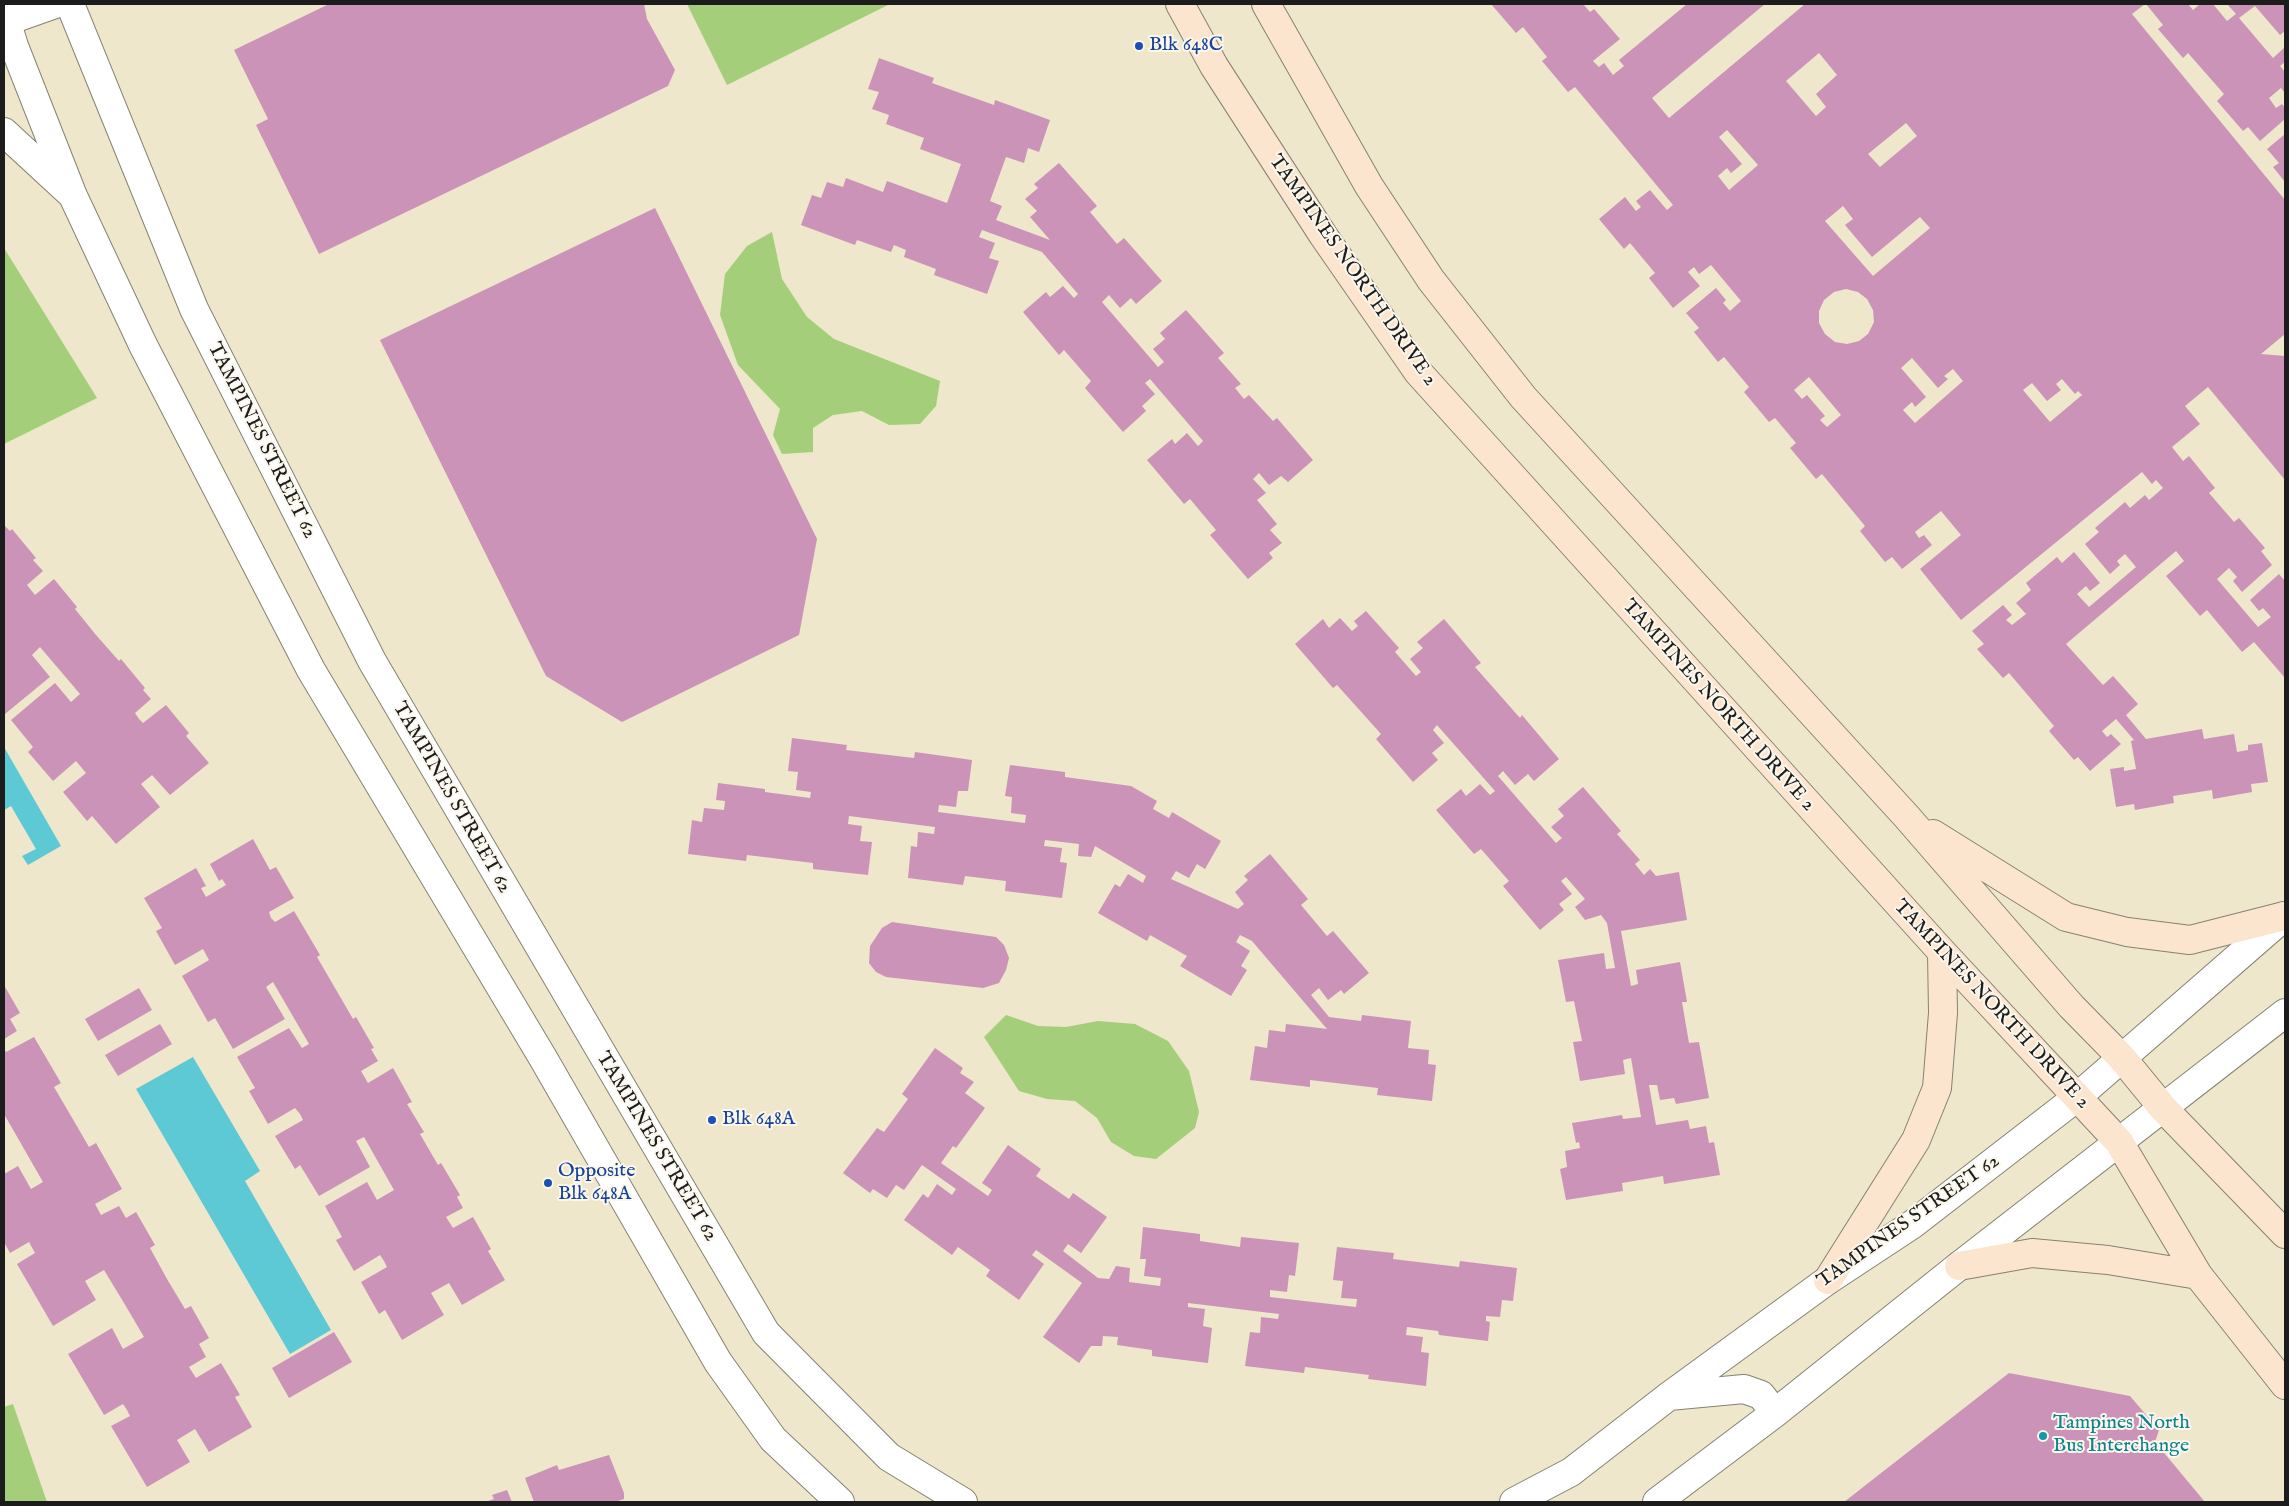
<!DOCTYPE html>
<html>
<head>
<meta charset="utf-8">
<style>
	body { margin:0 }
	#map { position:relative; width:2289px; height:1506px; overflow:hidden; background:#eee7cb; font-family:"IM FELL English",serif }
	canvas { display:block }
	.frame { position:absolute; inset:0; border:5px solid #1c1c1c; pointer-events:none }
</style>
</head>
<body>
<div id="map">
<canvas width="2289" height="1506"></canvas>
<div class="frame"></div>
</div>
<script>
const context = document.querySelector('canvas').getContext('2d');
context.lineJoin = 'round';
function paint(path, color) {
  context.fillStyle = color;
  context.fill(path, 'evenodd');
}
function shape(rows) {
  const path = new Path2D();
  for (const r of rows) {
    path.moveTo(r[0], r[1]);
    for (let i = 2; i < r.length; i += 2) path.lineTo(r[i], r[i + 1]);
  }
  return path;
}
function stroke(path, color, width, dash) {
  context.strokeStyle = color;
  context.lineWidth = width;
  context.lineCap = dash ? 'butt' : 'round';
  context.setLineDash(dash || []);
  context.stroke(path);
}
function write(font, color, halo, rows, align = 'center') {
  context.font = font + ' "IM FELL English",serif';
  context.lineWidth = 4;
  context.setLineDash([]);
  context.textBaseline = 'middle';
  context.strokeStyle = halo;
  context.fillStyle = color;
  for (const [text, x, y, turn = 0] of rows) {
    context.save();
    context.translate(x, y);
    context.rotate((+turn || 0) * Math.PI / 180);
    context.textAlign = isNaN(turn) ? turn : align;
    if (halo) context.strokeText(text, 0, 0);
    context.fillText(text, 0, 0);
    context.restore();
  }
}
const green = shape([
	[687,4,890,4,727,85],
	[772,232,782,279,807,317,834,339,940,381,936,406,920,424,889,425,862,411,833,415,813,428,813,452,782,454,773,435,780,409,738,365,720,315,725,274,747,246],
	[4,248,97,398,4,444],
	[1006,1015,1038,1026,1066,1027,1098,1021,1135,1024,1168,1041,1189,1071,1199,1112,1195,1128,1156,1159,1134,1156,1111,1142,1097,1118,1075,1101,1047,1099,1019,1091,984,1037],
	[13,1404,47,1502,4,1502,4,1407]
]);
const water = shape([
	[4,747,61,846,28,865,22,856,36,849,11,806,4,810],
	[193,1057,260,1171,245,1181,331,1330,290,1354,136,1089]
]);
const building = shape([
	[329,4,644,4,647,19,675,70,668,86,319,254,256,125,268,119,234,50],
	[1491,4,1583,4,1590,12,1594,9,1620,39,1593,61,1599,67,1604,63,1613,75,1624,66,1619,60,1687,4,1765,4,1652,98,1669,118,1805,4,2145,4,2132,14,2285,200,2285,334,2261,354,2285,356,2285,480,2208,387,2185,406,2200,424,2172,447,2183,461,2189,456,2215,488,2209,493,2234,522,2239,518,2265,548,2261,551,2272,565,2242,592,2233,581,2237,577,2229,568,2217,579,2258,627,2271,617,2263,608,2259,611,2250,600,2279,574,2285,581,2285,678,2254,642,2242,652,2207,610,2200,616,2166,576,2184,561,2176,551,2066,644,2103,685,2113,676,2138,704,2126,715,2146,739,2202,729,2204,739,2234,734,2237,752,2248,750,2248,745,2262,743,2268,782,2251,784,2252,792,2213,799,2212,790,2173,796,2174,803,2135,810,2134,804,2116,807,2110,769,2124,767,2124,771,2136,769,2131,741,2134,740,2116,719,2102,731,2107,737,2111,734,2121,744,2090,771,2078,757,2074,760,2049,731,2054,726,2009,673,2003,678,1977,649,1984,644,1972,631,2003,605,2012,615,2006,620,2012,625,2026,614,2016,603,2031,590,2026,583,2057,557,2062,563,2074,552,2100,583,2090,591,2086,586,2077,594,2089,607,2136,567,2125,554,2117,561,2120,565,2110,574,2085,544,2099,532,2095,528,2125,502,2130,508,2145,495,2149,500,2163,488,2156,480,2152,484,2142,472,1961,620,1920,569,1961,535,1941,511,1915,532,1919,538,1924,535,1932,545,1902,569,1892,557,1885,562,1860,531,1865,526,1822,474,1816,479,1790,448,1796,443,1775,418,1769,422,1744,392,1749,387,1724,357,1718,362,1694,332,1699,328,1686,313,1716,288,1726,300,1723,303,1730,311,1741,301,1711,265,1699,274,1694,267,1688,272,1700,286,1673,308,1649,278,1655,273,1630,243,1624,249,1599,219,1625,197,1636,211,1641,207,1636,201,1650,190,1667,210,1673,205,1575,87,1568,92,1542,61,1547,57,1523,27,1516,33],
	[1819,53,1837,75,1816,94,1826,107,1816,116,1786,81],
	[1906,123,1917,136,1880,167,1868,154],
	[1727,130,1758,165,1729,190,1718,176,1727,168,1731,173,1742,164,1719,137],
	[1843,206,1853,219,1845,225,1872,257,1920,217,1930,228,1873,276,1825,221],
	[1846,289,1858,292,1867,299,1873,310,1874,322,1868,334,1859,341,1847,344,1835,342,1825,334,1819,323,1819,311,1824,300,1834,292],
	[1912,358,1938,388,1948,379,1944,376,1953,369,1963,381,1915,423,1903,410,1912,402,1915,407,1926,397,1901,368],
	[1809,377,1841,415,1827,427,1820,420,1825,416,1807,395,1802,399,1794,390],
	[2062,379,2075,394,2078,391,2082,395,2050,422,2023,390,2032,383,2047,401,2061,390,2056,384],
	[2146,4,2188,4,2193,10,2200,4,2213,4,2227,21,2236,14,2227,4,2285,4,2285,31,2280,35,2255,6,2239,18,2273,58,2285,47,2285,62,2280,66,2285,72,2285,93,2281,88,2269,98,2276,108,2282,104,2285,108,2285,119,2260,141,2248,127,2243,131,2217,101,2224,94,2188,53,2183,58,2158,29,2163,25],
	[879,58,934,78,932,83,994,105,995,100,1050,120,1039,152,1028,148,1024,163,1006,157,990,201,1002,206,996,220,1050,240,1030,217,1037,211,1025,199,1038,188,1034,184,1059,163,1097,206,1090,212,1117,244,1124,238,1162,281,1136,304,1131,298,1120,308,1109,295,1102,302,1158,367,1164,362,1153,349,1165,339,1160,333,1186,310,1224,353,1218,358,1241,384,1235,388,1244,399,1249,395,1273,421,1277,418,1313,460,1288,482,1281,476,1269,485,1259,473,1253,479,1266,493,1257,500,1277,524,1270,530,1282,543,1269,553,1273,558,1248,579,1210,535,1216,530,1190,499,1184,504,1147,460,1172,439,1175,444,1187,433,1198,446,1203,441,1150,379,1145,383,1155,394,1142,406,1146,411,1123,432,1085,388,1091,381,1064,350,1059,355,1023,312,1046,292,1050,297,1063,286,1074,298,1078,294,1042,252,982,230,979,237,995,243,989,258,999,261,987,294,934,275,936,269,904,257,906,250,894,245,891,252,857,240,855,245,801,225,812,195,821,198,827,182,843,187,846,178,883,192,887,181,947,203,961,164,920,149,924,138,886,124,889,115,872,109,879,92,868,89],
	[2285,134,2285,182,2273,167,2279,163,2267,149],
	[655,208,817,539,799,635,622,722,546,676,380,340],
	[4,525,10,531,12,529,36,558,33,560,43,571,27,585,35,595,54,579,77,607,75,609,96,635,119,661,121,659,145,688,143,690,151,699,135,713,139,719,143,723,166,705,189,733,186,736,209,763,170,795,152,775,141,784,160,807,116,844,92,816,87,821,63,792,86,773,76,761,53,781,28,752,33,747,11,720,55,683,71,702,80,694,40,647,32,655,50,677,5,714,4,712],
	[1366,611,1399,648,1395,652,1416,676,1421,672,1410,659,1423,648,1417,642,1444,619,1481,663,1475,667,1520,718,1522,715,1559,759,1534,781,1528,774,1515,785,1503,771,1498,776,1556,843,1562,838,1551,827,1564,816,1558,809,1583,787,1621,831,1617,834,1640,860,1635,864,1644,875,1650,869,1656,876,1679,872,1687,920,1621,931,1631,986,1638,984,1636,970,1680,962,1687,1002,1682,1002,1689,1043,1699,1042,1709,1098,1676,1104,1674,1098,1660,1100,1657,1085,1649,1085,1656,1125,1688,1120,1690,1129,1706,1126,1709,1143,1714,1142,1720,1175,1664,1184,1663,1176,1622,1183,1623,1191,1566,1200,1560,1169,1567,1167,1565,1151,1580,1148,1579,1142,1576,1143,1572,1123,1622,1115,1623,1119,1641,1117,1631,1058,1623,1060,1625,1074,1580,1081,1573,1042,1582,1041,1574,1001,1566,1002,1558,960,1604,953,1606,969,1615,968,1607,923,1601,915,1585,920,1575,907,1585,899,1566,877,1561,881,1572,894,1559,904,1564,910,1540,930,1503,886,1509,881,1481,849,1474,854,1436,810,1461,789,1466,796,1480,784,1490,795,1495,791,1437,725,1433,730,1444,743,1432,753,1438,760,1413,782,1376,739,1381,734,1337,685,1333,688,1295,644,1323,619,1329,628,1340,618,1352,631,1358,626,1354,621],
	[792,738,847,745,846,750,914,758,915,752,972,760,968,791,958,791,956,807,939,805,938,812,1025,823,1026,815,1011,813,1012,797,1005,796,1010,765,1065,772,1065,777,1131,786,1157,801,1153,809,1169,818,1172,812,1221,841,1205,869,1197,864,1189,878,1176,871,1171,879,1238,909,1244,904,1235,892,1248,880,1244,876,1270,854,1308,899,1301,905,1327,936,1333,931,1369,973,1344,994,1341,990,1328,1000,1319,988,1311,995,1329,1017,1361,1021,1362,1015,1411,1021,1408,1048,1429,1050,1428,1064,1436,1065,1432,1101,1377,1095,1378,1088,1310,1080,1310,1087,1250,1080,1255,1046,1267,1048,1269,1030,1285,1032,1286,1024,1327,1029,1252,941,1240,935,1236,942,1250,951,1241,966,1247,970,1231,996,1180,966,1187,956,1150,935,1147,941,1098,913,1115,884,1120,887,1128,874,1143,883,1146,876,1095,846,1091,857,1078,856,1079,844,1045,840,1044,846,1062,848,1060,862,1067,863,1062,898,1005,891,1006,881,965,876,963,885,908,878,911,846,917,847,918,832,934,834,935,827,849,816,848,824,862,826,860,841,872,842,868,875,813,869,813,863,747,855,746,861,688,854,692,820,702,822,704,808,724,810,725,801,716,800,718,783,765,789,765,792,810,798,811,792,796,790,798,772,788,771],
	[253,839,270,870,276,867,294,898,269,912,271,918,275,922,294,911,320,955,317,957,353,1019,356,1017,374,1048,371,1049,378,1061,361,1071,368,1083,393,1068,412,1102,407,1104,424,1132,420,1134,438,1165,441,1163,460,1195,457,1197,463,1208,446,1217,453,1228,473,1217,491,1249,488,1251,505,1280,462,1305,449,1283,431,1293,444,1315,402,1340,385,1310,379,1314,361,1282,387,1267,384,1261,380,1255,354,1271,336,1240,342,1237,325,1206,367,1182,377,1200,394,1190,377,1160,364,1137,356,1141,370,1167,319,1196,300,1165,295,1169,275,1136,303,1120,300,1114,295,1108,268,1124,249,1091,255,1088,237,1057,289,1028,302,1048,309,1044,273,982,266,987,285,1019,233,1049,215,1018,208,1022,182,976,209,960,203,949,175,965,156,931,162,928,144,898,196,868,206,886,201,888,206,897,226,885,222,879,219,881,210,864],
	[892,922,996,937,1004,945,1009,958,1006,970,999,983,983,988,886,977,876,972,869,963,870,946,882,928],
	[4,985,20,1013,10,1019,17,1031,4,1039],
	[139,988,152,1010,98,1041,85,1019],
	[160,1024,172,1044,118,1076,105,1055],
	[34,1037,61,1083,54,1087,71,1116,89,1147,96,1143,122,1189,95,1204,101,1215,119,1206,126,1218,136,1212,155,1245,150,1248,167,1279,185,1309,191,1306,209,1338,199,1344,206,1357,189,1367,196,1378,221,1363,240,1395,235,1397,252,1427,209,1452,195,1429,177,1440,190,1462,147,1487,111,1426,130,1416,127,1410,123,1404,104,1415,68,1354,112,1328,123,1349,144,1337,124,1303,104,1270,85,1281,96,1300,53,1326,17,1264,35,1253,29,1242,10,1253,4,1242,4,1174,18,1166,31,1189,43,1182,4,1114,4,1049,6,1052],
	[935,1048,963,1068,960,1073,974,1082,965,1093,985,1108,956,1148,953,1146,941,1163,988,1196,992,1190,982,1183,1008,1145,1041,1169,1036,1176,1069,1199,1073,1193,1107,1217,1081,1253,1068,1244,1063,1251,1098,1278,1109,1279,1116,1266,1130,1268,1129,1282,1160,1286,1161,1278,1144,1276,1146,1259,1140,1259,1143,1227,1200,1234,1200,1241,1240,1247,1241,1237,1299,1243,1295,1276,1289,1275,1287,1292,1270,1290,1270,1297,1356,1307,1357,1299,1341,1298,1343,1281,1333,1280,1337,1247,1394,1253,1393,1259,1459,1267,1460,1261,1517,1268,1513,1301,1502,1300,1500,1317,1486,1316,1486,1321,1490,1322,1488,1341,1439,1335,1438,1331,1407,1327,1406,1335,1423,1337,1421,1352,1429,1353,1426,1386,1368,1379,1369,1375,1305,1367,1304,1373,1245,1366,1250,1332,1260,1333,1261,1317,1278,1319,1279,1314,1188,1303,1188,1307,1205,1309,1203,1326,1212,1328,1208,1363,1152,1356,1152,1350,1117,1345,1118,1337,1103,1336,1102,1346,1091,1346,1079,1363,1043,1337,1082,1283,1036,1250,1032,1255,1044,1264,1019,1300,986,1276,990,1270,958,1247,952,1255,904,1220,923,1194,928,1198,937,1184,952,1195,956,1189,922,1165,904,1190,896,1185,887,1198,873,1189,870,1193,843,1173,877,1128,884,1132,908,1099,902,1094],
	[334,1332,352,1362,289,1398,272,1368],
	[2009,1373,2130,1396,2159,1430,2155,1442,2205,1502,1844,1502],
	[609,1455,624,1493,624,1499,615,1502,534,1502,525,1478,557,1465,559,1470],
	[507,1490,512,1502,485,1502,494,1499,492,1495]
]);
const street = shape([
	[70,4,194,309,372,661,766,1333,889,1457,963,1502],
	[4,14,14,46,73,196,143,345,311,670,543,1058,718,1362,773,1439,840,1502],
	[4,22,55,4],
	[4,132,69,192],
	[1669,1396,1744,1389,1761,1395,1775,1413],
	[1514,1502,1571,1472,1669,1396,1828,1280,1913,1224,2076,1098,2285,916],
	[1657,1502,1775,1413,1959,1266,2285,1013]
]);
const secondary = shape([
	[1180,4,1214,66,1323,235,1418,372,1942,952,2119,1142,2198,1275,2285,1385],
	[1266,4,1369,186,1431,280,1523,397,1907,817,2071,1006,2122,1058,2163,1108,2285,1234],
	[1933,834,2066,917,2127,932,2190,940,2284,916],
	[1959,1266,2032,1253,2108,1260,2198,1275],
	[1828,1280,1916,1140,1937,1088,1943,1013,1942,952]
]);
const markers = [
	[1139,46,5,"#1a4fb4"],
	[712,1120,5,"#1a4fb4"],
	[548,1183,5,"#1a4fb4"],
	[2043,1436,5,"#0f9aa8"]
];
const transitNames = [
	["Blk 648C",1149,46],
	["Blk 648A",722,1120],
	["Opposite",558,1172],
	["Blk 648A",558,1195]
];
const streetNames = [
	["TAMPINES NORTH DRIVE 2",1352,271,55],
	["TAMPINES STREET 62",261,441,63],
	["TAMPINES NORTH DRIVE 2",1718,706,48],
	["TAMPINES STREET 62",451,798,60],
	["TAMPINES NORTH DRIVE 2",1991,1005,47],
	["TAMPINES STREET 62",656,1147,59],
	["TAMPINES STREET 62",1909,1222,-35]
];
const cultureNames = [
	["Tampines North",2053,1424],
	["Bus Interchange",2053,1447]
];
paint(green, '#a4ce7a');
paint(water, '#5dc9d5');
paint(building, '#cc93b8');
stroke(street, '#858274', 30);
stroke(secondary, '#858274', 30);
stroke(street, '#fff', 28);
stroke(secondary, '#fce5cf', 28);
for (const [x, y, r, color] of markers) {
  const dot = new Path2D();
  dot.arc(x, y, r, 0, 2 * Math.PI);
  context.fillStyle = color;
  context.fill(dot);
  stroke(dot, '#fbf7ec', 2);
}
write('20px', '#164399', '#fbf7ec', transitNames, 'left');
write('20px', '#1c1c1c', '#fbf7ec', streetNames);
write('20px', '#0d838f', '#fbf7ec', cultureNames, 'left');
</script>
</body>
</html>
